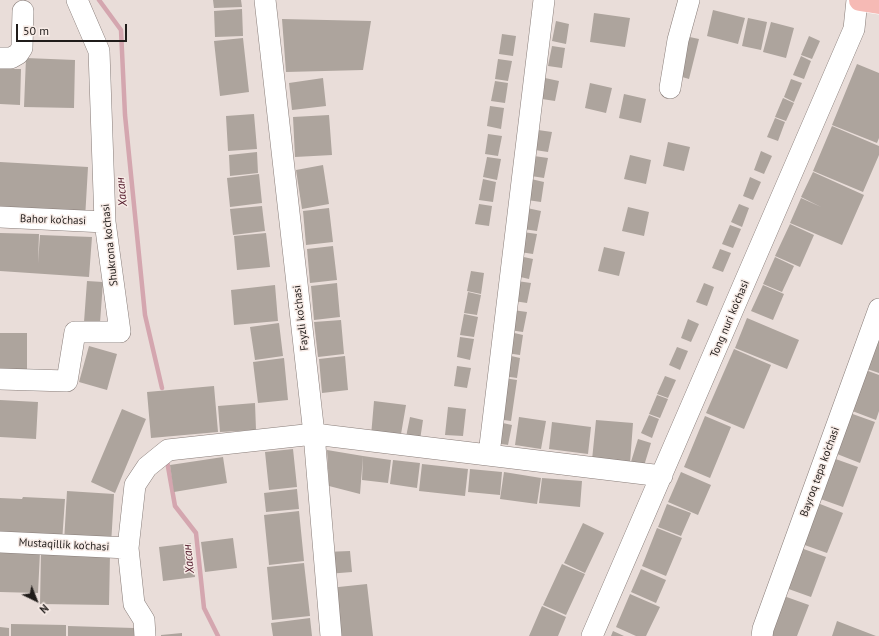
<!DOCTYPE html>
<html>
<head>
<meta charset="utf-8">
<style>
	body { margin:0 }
	#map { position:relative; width:879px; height:636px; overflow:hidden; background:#e9ddd9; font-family:"PT Sans",sans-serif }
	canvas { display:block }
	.north { position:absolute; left:16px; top:580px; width:40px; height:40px; -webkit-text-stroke:3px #f7ebe6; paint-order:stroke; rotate:137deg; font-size:11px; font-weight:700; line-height:16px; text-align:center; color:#201c1a }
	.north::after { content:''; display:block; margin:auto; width:14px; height:18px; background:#201c1a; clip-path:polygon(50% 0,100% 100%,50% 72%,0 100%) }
	.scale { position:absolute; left:16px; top:24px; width:111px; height:18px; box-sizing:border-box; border:2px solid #201c1a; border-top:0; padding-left:5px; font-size:12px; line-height:14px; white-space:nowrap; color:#201c1a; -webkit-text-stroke:3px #f7ebe6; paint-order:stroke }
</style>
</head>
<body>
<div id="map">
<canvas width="879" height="636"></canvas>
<div class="north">N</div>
<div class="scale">50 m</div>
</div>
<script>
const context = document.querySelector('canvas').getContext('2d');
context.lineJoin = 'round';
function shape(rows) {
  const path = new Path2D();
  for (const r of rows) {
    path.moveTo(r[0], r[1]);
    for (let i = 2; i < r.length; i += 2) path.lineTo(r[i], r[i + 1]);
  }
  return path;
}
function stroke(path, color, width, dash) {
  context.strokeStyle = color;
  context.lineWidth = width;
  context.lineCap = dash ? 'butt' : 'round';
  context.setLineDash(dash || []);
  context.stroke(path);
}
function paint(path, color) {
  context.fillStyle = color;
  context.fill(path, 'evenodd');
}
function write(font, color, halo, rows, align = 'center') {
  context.font = font + ' "PT Sans",sans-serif';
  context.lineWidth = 3;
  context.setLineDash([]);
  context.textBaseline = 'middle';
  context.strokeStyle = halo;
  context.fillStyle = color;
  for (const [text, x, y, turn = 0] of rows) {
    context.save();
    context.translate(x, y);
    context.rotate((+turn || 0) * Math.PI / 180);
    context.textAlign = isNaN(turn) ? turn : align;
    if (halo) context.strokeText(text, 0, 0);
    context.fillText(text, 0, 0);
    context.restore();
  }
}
const stream = shape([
	[99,0,121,30,125,115,145,315,162,388],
	[167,461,175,506,196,533,204,608,218,636]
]);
const building = shape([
	[213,0,241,0,242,7,214,8],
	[242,9,243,36,215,37,214,11],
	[713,10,745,18,738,44,707,36],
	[594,13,630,18,625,47,590,42],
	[748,18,767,22,761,50,742,46],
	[282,19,371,21,363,70,286,72],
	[556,21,569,24,566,44,552,41],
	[771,22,794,28,786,58,763,52],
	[502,34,516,36,513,56,499,54],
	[685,36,699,39,689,79,675,75],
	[809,36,820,41,812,59,801,55],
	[243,38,249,92,220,96,214,41],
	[552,46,565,48,562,68,548,66],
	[801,56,811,61,804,79,793,75],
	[26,58,75,60,74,108,24,107],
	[498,59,512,61,508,81,495,79],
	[857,64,879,73,879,138,877,143,832,125],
	[0,69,21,69,20,105,0,104],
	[323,78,326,106,292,110,289,83],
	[545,78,559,81,555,101,542,99],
	[791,79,802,83,794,102,784,97],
	[495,81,508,83,505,103,491,101],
	[590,83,612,88,606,113,585,108],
	[624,94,646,99,641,123,619,118],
	[783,98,794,103,786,121,775,117],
	[490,106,504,108,501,129,487,126],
	[254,114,257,149,228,151,226,116],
	[329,115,332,155,295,157,293,117],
	[775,118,785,122,778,141,767,137],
	[832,126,879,146,879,155,863,192,813,171],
	[538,130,552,132,548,152,535,150],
	[488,134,502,136,498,156,485,154],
	[668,142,690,147,684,171,663,166],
	[761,151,772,156,764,174,754,170],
	[257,152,258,173,230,176,229,155],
	[630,155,651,160,646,184,624,179],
	[534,156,548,158,544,178,531,176],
	[487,157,501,159,497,180,483,177],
	[0,162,88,167,85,219,0,215],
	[323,165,329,204,302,209,296,170],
	[813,172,864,195,842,245,790,223,801,198,821,207,801,197],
	[259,174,262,203,230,207,227,178],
	[750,177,761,182,753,200,743,196],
	[483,179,496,182,493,202,479,200],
	[531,179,544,182,541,202,527,200],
	[479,204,492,206,489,226,475,224],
	[739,204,749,208,742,227,731,222],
	[262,206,265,231,233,235,230,209],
	[628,207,649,212,644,236,622,231],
	[329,208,333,242,306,245,303,211],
	[527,208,541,211,537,231,523,229],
	[790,224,814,235,800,267,775,256],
	[730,225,741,229,733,248,722,244],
	[523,232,537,234,533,254,520,252],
	[0,233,39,234,38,263,40,235,92,237,89,277,0,271],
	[266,233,270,267,237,270,234,236],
	[333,246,337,280,310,283,307,249],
	[604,247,625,252,619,276,598,271],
	[720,249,731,253,723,272,712,268],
	[519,256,533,259,529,279,516,276],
	[775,257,794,266,782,292,763,284],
	[471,271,484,273,481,294,467,291],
	[87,281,103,282,100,323,84,322],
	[517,281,531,283,527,303,514,301],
	[337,283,340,317,314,320,311,286],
	[704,283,714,287,707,306,696,302],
	[275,285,278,321,234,325,231,290],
	[763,285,784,294,773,320,751,311],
	[468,292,481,295,477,315,464,313],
	[513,310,527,312,523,332,509,330],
	[464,314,478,317,474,337,460,335],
	[747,318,799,340,787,369,735,348],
	[688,319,699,324,691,342,681,338],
	[341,320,344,354,318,357,314,322],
	[279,323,283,356,255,360,250,327],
	[879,327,879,373,861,367],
	[510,332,523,335,520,355,506,353],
	[0,333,27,333,27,370,0,370],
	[460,337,474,339,470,360,457,357],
	[89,346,117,354,107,390,79,382],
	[677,347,688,351,680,370,669,365],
	[734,349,771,365,744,429,706,413],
	[507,355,520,358,517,378,503,376],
	[345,356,348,390,322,393,319,359],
	[284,358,288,400,258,403,253,362],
	[457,366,471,368,467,388,454,386],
	[863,369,879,375,879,411,876,420,847,409],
	[665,376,676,380,668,398,657,394],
	[504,378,517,380,511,421,497,419],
	[214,386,218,432,151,438,147,392],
	[657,395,668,399,660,418,649,414],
	[0,400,38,402,36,439,0,437],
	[374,401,406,405,400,440,371,436],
	[255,403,256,430,220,432,218,406],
	[448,407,466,409,463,436,445,435],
	[122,409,146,419,115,493,91,482],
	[847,412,875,422,860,463,832,452],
	[649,415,659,419,652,438,641,433],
	[705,416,731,427,710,478,684,467],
	[410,417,423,420,420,440,406,437],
	[519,417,546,421,541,449,515,445],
	[596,420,633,423,630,463,592,460],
	[498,422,512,425,508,445,495,443],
	[552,422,591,427,588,454,549,449],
	[638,439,651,443,643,469,630,465],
	[293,449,297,487,269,490,265,452],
	[327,450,363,456,360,494,329,486],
	[363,456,391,460,388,483,362,480],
	[223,457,227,483,174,492,170,465],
	[830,457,858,467,843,507,815,497],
	[393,460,420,463,417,488,390,484],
	[422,464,468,469,465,496,419,491],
	[470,469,502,472,500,495,468,492],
	[504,472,541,478,537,504,500,499],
	[681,472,711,485,698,515,668,502],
	[542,478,582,481,580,507,539,503],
	[297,489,299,509,266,512,264,493],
	[67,491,114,494,111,545,64,542],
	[23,497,65,499,62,542,0,539,0,498,22,499],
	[815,502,843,513,827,553,799,543],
	[667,504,691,513,681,536,658,527],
	[299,511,304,561,269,565,264,515],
	[583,523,604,533,585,573,564,563],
	[657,528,682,538,666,576,642,566],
	[233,538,237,568,205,572,201,542],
	[191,543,195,577,163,581,159,547],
	[798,547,826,557,811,597,783,587],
	[0,551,40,552,38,593,0,592],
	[350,551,352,572,327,574,325,552],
	[41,552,110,554,109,605,40,604],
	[304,563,310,616,272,620,267,567],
	[562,564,585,574,566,615,543,605],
	[641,569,666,580,656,603,631,592],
	[367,584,373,636,335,636,329,588],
	[630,594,660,607,646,636,636,636,616,627],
	[781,595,809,605,797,636,768,636],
	[542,606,566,617,558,636,529,636],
	[310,618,312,636,273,636,271,623],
	[837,621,876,636,832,636],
	[11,624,66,625,66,636,11,636],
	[68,626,134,628,134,636,68,636],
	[0,627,9,628,9,636,0,636],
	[613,631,624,636,611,636],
	[182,633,182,636,161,636,161,635]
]);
const minor = shape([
	[265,0,314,434,331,636],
	[0,58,11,58,18,54,22,48,23,11],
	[670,88,678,40,689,0],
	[0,217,105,222],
	[0,379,67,381,75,332,120,332,105,222,99,51,77,0],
	[489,454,544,0],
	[0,542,128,548],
	[145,636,144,620,134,604,128,548,135,485,147,467,168,450,314,434,662,476],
	[592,636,854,29,857,0],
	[762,636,763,629,879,309]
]);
const highway = shape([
	[860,0,879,3]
]);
const streetNames = [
	["Bahor ko'chasi",53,220,2],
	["Shukrona ko'chasi",110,245,-96],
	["Fayzli ko'chasi",301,318,-97],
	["Tong nuri ko'chasi",730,319,-67],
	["Bayroq tepa ko'chasi",820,472,-70],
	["Mustaqillik ko'chasi",64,545,3]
];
const waterNames = [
	["Хасан",122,192,-96],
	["Хасан",189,559,-96]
];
stroke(stream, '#d4a6af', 4.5);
paint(building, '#ada49d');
stroke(minor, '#887d79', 22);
stroke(highway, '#fff', 23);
stroke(minor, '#fff', 21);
stroke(highway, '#f6bab5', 22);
write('11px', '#201c1a', '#f7ebe6', streetNames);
write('italic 12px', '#501829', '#f7ebe6', waterNames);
</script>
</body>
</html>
